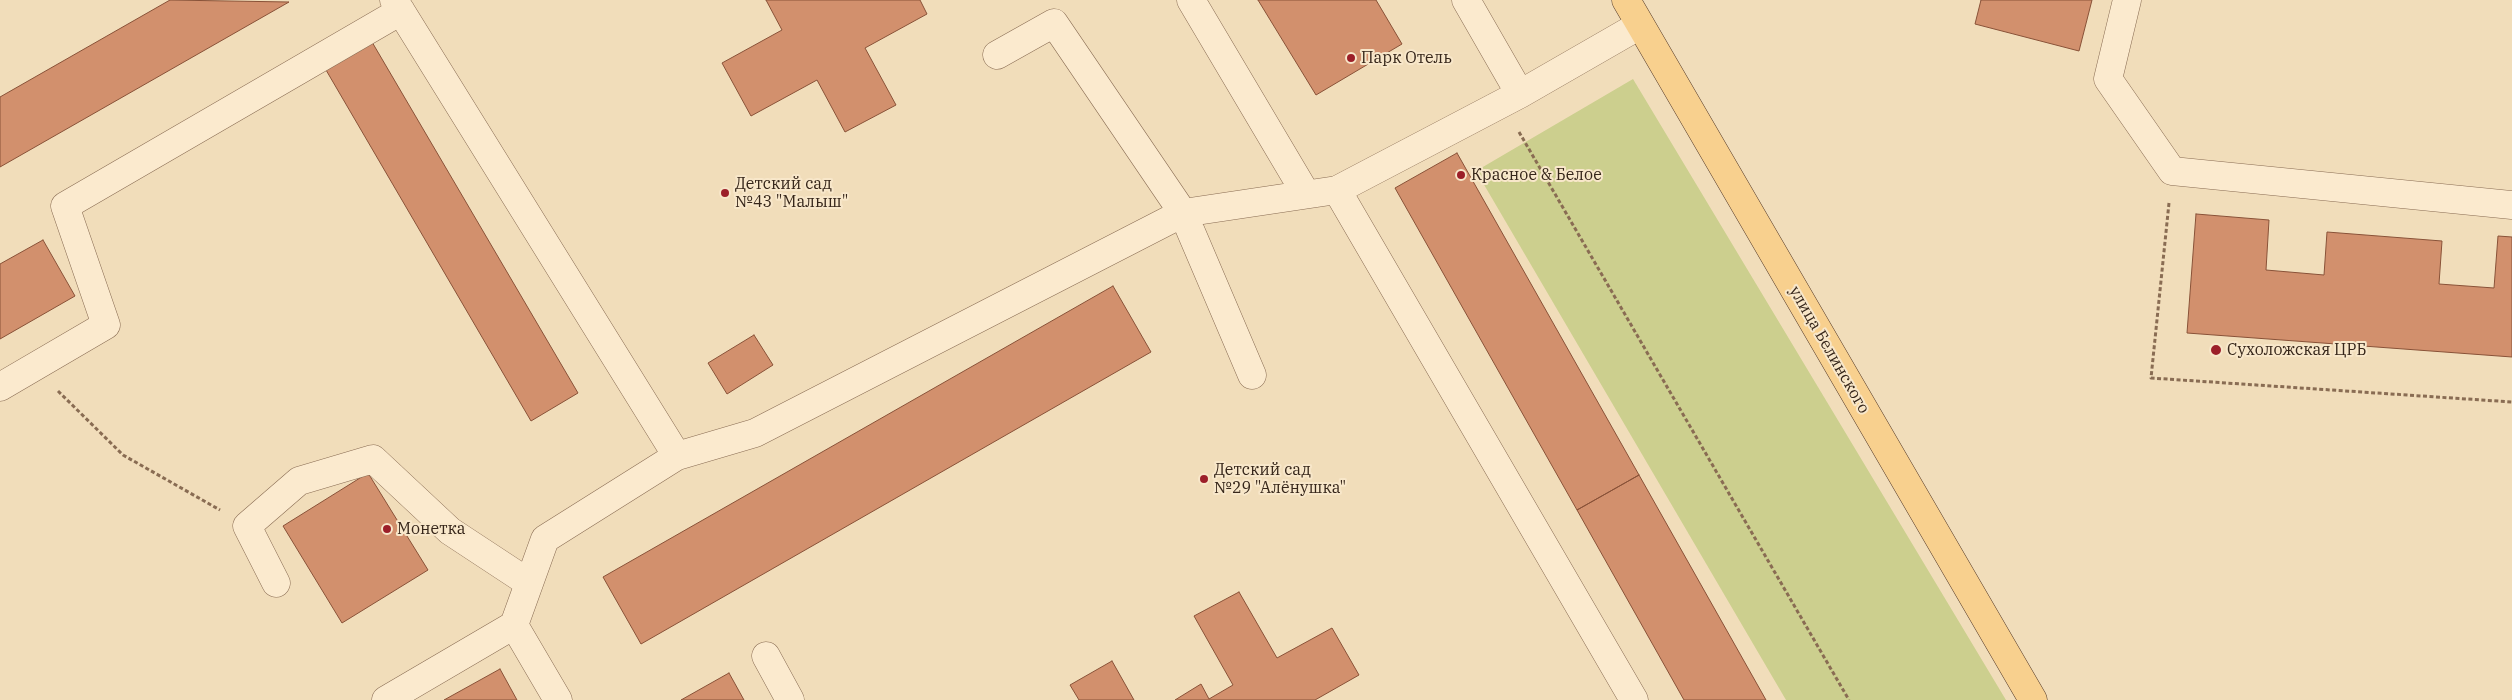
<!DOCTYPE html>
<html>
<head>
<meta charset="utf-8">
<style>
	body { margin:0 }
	canvas { display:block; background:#f1ddba }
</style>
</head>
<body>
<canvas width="2512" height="700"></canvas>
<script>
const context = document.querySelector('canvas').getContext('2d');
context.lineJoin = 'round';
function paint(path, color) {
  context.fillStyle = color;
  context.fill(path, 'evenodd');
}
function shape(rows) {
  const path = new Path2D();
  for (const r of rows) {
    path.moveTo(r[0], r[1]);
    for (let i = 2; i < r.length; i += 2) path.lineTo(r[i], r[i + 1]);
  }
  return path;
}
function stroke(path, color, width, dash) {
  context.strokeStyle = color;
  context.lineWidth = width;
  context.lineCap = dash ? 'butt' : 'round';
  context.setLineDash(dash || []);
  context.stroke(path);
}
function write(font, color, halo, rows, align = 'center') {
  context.font = font + ' "IBM Plex Serif",serif';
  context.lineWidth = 4;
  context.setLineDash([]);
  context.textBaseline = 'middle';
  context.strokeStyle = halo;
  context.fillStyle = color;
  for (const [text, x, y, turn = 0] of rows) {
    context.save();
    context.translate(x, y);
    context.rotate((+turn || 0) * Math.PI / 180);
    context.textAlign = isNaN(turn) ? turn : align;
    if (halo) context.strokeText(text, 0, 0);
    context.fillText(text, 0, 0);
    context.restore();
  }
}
const green = shape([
	[1633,79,2006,700,1786,700,1476,171]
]);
const building = shape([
	[170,0,289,2,0,167,0,97,170,0],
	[766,0,920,0,927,14,865,48,896,105,845,132,817,80,751,116,722,63,782,30,766,0],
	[1258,0,1376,0,1402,44,1316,95,1258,0],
	[1981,0,2092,0,2079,51,1975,24,1981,0],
	[372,42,578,393,531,421,326,70,372,42],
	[1457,153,1639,475,1577,510,1395,188,1457,153],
	[2196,214,2269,220,2266,270,2324,275,2327,232,2442,241,2439,284,2494,288,2498,236,2512,237,2512,357,2187,333,2196,214],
	[43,240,75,296,0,339,0,264,43,240],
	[1113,286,1151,352,641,644,603,577,1113,286],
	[754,335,773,365,727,394,708,363,754,335],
	[368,473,428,570,342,623,283,526,368,473],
	[1639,475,1766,700,1684,700,1577,510,1639,475],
	[1239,592,1277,658,1332,628,1359,675,1315,700,1175,700,1201,684,1209,699,1233,685,1194,616,1239,592],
	[1112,661,1134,700,1079,700,1070,685,1112,661],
	[500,669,517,700,444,700,500,669],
	[729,673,744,700,681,700,729,673]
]);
const path = shape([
	[1519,132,1849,700],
	[2169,203,2151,378,2512,402],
	[58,391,123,455,220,510]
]);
const minor = shape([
	[394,0,677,456],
	[1191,0,1306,194],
	[1466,0,1520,94],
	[2127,0,2108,79,2172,171,2512,205],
	[997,55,1054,23,1183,213,1252,375],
	[1337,190,1634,700],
	[0,387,106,325,65,206,401,11],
	[276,583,247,526,299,481,373,459,450,531,529,583],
	[514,625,558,700],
	[766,656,790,700],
	[386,700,514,625,545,539,677,456,755,433,1183,213,1337,190,1520,94,1640,25]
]);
const major = shape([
	[1626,0,2033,700]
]);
const markers = [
	[1351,58,5,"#9c1f29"],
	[1461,175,5,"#9c1f29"],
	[725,193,5,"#9c1f29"],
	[2216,350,6,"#9c1f29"],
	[1204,479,5,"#9c1f29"],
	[387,529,5,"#9c1f29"]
];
const poiNames = [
	["Парк Отель",1361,58],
	["Красное & Белое",1471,175],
	["Детский сад",735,184],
	["№43 \"Малыш\"",735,202],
	["Сухоложская ЦРБ",2227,350],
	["Детский сад",1214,470],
	["№29 \"Алёнушка\"",1214,488],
	["Монетка",397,529]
];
const streetNames = [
	["улица Белинского",1829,350,60]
];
paint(green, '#cccf8e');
paint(building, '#d2906d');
stroke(building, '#895238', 1);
stroke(minor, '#896c53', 29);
stroke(major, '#553a29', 29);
stroke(path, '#896c53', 3, [4, 2.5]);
stroke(minor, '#fbeace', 28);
stroke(major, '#f8d08e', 28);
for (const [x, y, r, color] of markers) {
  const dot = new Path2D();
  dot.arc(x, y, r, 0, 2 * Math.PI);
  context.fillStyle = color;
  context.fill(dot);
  stroke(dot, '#f8e7ca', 2);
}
write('16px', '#36261a', '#f8e7ca', poiNames, 'left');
write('16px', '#36261a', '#f8e7ca', streetNames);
</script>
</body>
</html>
